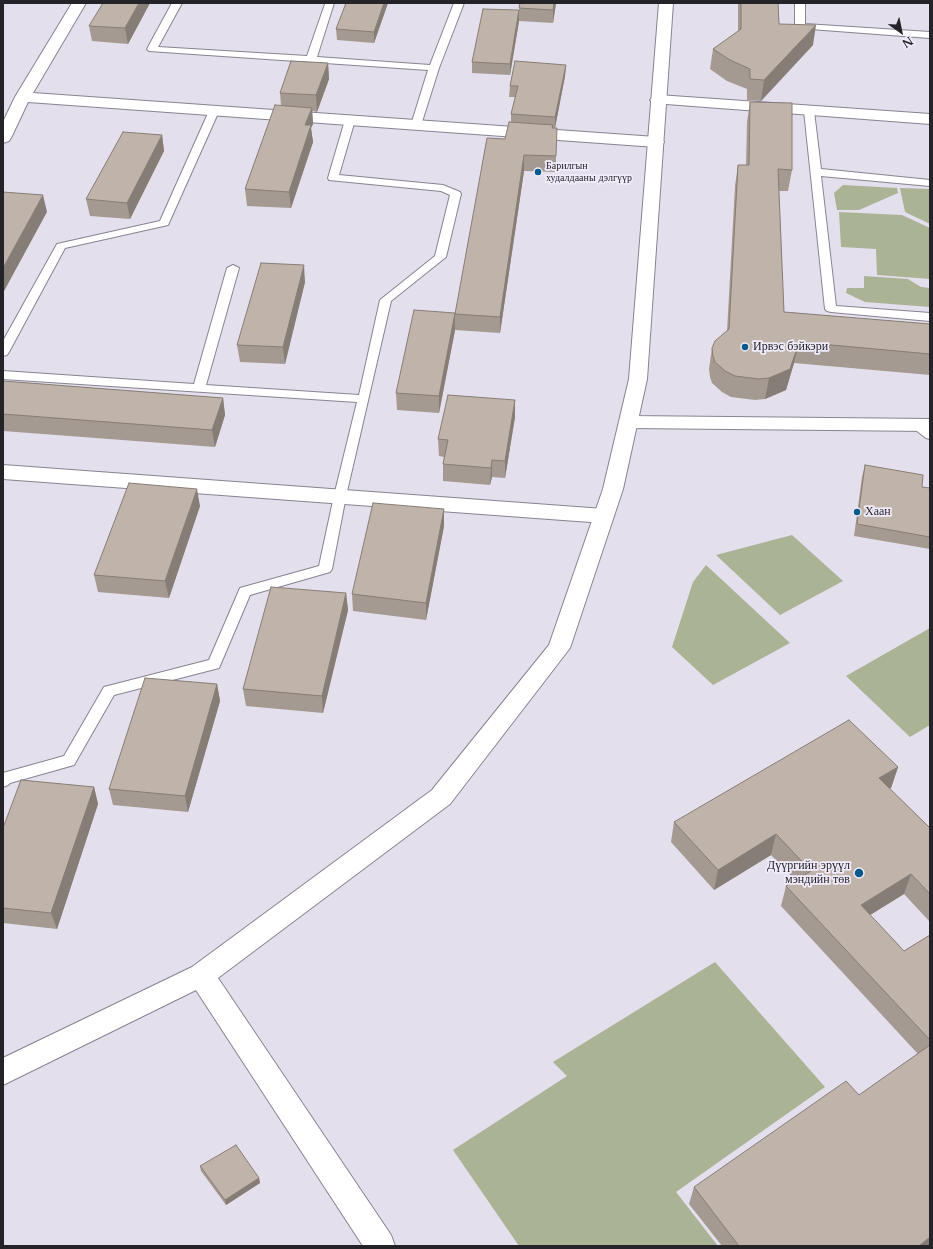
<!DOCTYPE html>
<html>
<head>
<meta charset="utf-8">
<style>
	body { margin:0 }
	#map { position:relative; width:933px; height:1249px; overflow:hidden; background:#e3dfed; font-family:"Libre Baskerville",serif }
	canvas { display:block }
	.frame { position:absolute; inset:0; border:4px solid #242328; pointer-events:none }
	.north { position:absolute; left:881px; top:12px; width:40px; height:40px; -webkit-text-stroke:3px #f1ecfb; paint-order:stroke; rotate:147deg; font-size:11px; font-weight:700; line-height:16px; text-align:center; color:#242328 }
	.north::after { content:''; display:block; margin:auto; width:14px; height:18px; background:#242328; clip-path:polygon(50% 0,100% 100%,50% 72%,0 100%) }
</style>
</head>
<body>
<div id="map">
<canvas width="933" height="1249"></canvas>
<div class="frame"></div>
<div class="north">N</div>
</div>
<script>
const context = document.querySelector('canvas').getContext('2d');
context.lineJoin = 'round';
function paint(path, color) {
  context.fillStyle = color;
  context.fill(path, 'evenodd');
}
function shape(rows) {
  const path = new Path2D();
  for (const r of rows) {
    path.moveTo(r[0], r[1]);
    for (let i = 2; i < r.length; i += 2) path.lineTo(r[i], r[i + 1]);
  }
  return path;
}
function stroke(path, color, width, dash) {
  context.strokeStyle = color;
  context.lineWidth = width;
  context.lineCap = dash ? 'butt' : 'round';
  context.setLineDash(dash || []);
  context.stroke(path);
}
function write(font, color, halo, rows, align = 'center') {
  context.font = font + ' "Libre Baskerville",serif';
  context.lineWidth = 3.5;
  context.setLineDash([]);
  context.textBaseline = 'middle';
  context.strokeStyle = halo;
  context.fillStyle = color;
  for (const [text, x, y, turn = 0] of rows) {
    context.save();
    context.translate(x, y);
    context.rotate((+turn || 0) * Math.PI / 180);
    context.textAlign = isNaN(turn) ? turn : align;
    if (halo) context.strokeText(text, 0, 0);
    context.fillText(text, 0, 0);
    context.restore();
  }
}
const green = shape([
	[843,185,897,188,898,193,859,210,837,210,834,193],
	[900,188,930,189,930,224,905,212],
	[839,212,902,215,930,228,930,279,877,275,876,249,841,247],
	[864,276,908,279,921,287,930,288,930,307,865,302,846,293,847,288,864,288],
	[792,535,843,581,780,615,716,555],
	[706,565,790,643,713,685,672,647,693,582],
	[930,628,930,725,910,737,846,676],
	[715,962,825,1087,676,1192,718,1246,519,1246,453,1150,567,1076,553,1062]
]);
const lane = shape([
	[172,3,182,3,158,47,307,56,325,4,334,3,317,57,430,65,454,3,464,3,439,68,421,125,416,128,411,125,428,70,149,51,147,49,172,3],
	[795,3,805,3,805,24,930,32,930,38,797,28,795,26,795,3],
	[214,108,219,111,168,225,65,248,9,352,7,355,3,356,3,341,57,244,160,221,209,111,214,108],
	[809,108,814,111,821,169,930,180,930,186,821,176,836,306,930,313,930,321,831,312,827,311,825,309,804,111,809,108],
	[350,117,355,120,339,175,443,185,460,192,461,194,446,257,391,301,346,496,332,569,330,572,250,595,219,668,114,695,74,765,10,783,8,785,3,787,3,773,64,756,104,687,209,660,240,588,319,566,334,496,357,402,3,379,3,371,194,384,227,268,233,265,239,268,206,385,359,395,380,300,435,256,450,195,441,191,329,180,328,178,345,120,350,117],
	[917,421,921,422,930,429,930,439,926,438,913,428,911,425,913,422,917,421]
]);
const street = shape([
	[72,3,86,3,33,93,656,137,662,139,664,142,662,145,656,147,28,102,11,138,9,141,3,143,3,122,15,97,72,3],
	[658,95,930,114,930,124,653,103,650,100,653,97,658,95],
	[629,416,930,419,930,431,629,428,622,427,619,422,622,417,629,416],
	[3,465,604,509,611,511,614,516,611,521,604,523,3,479,3,465]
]);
const secondary = shape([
	[659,3,673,3,647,379,623,489,570,648,450,804,218,978,391,1235,395,1246,363,1246,196,990,3,1085,3,1058,192,967,432,790,549,645,603,489,629,379,659,3]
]);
const wall = shape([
	[150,3,128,44,92,41,89,26],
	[388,3,374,43,337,40,336,29],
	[520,3,556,3,553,23,519,21,510,75,472,73,472,62,519,10],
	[738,3,778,3,779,24,813,45,761,101,747,100,747,89,727,81,710,69,713,49,738,31],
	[328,63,329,79,317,112,312,111,313,124,311,128,313,142,291,208,247,206,245,189,281,106,280,93],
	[566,65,565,76,555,128,556,156,556,172,524,171,500,333,455,330,439,413,397,410,396,393,455,313,505,139,511,122,511,114,515,97,509,97,510,86],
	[750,102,792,170,788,191,779,191,784,312,930,324,930,375,794,363,786,390,765,399,755,400,731,397,722,392,712,383,710,377,709,369,712,348,727,331,735,186,738,165,746,165,747,122],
	[162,135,164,151,130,219,90,216,86,199],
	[305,282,285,364,240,362,237,345],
	[3,381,223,398,225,415,215,447,3,431],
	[515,400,515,417,505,478,492,477,490,485,443,481,443,464,444,457,439,456,438,439],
	[865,465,922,487,930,488,930,549,854,536,862,477],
	[200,506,169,598,98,592,94,575],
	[444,509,444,526,426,620,353,611,352,594],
	[346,593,348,610,323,713,246,706,243,689],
	[217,684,220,701,188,812,113,805,109,789],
	[898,767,891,788,890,789,930,828,930,922,904,894,870,915,904,951,930,935,930,1246,722,1246,689,1204,694,1187,859,1095,918,1054,781,906,786,886,795,880,771,855,714,890,671,842,674,822],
	[94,787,98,804,57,929,3,923,3,828],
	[200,1166,259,1178,260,1183,226,1205,201,1171]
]);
const shadedWall = shape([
	[139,3,150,3,128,44,125,28],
	[384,3,388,3,374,43,374,32],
	[554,3,556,3,553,23,553,10],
	[519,10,519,21,510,75,510,64],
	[816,25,813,45,761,101,764,80],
	[328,63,329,79,317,112,316,95],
	[566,65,565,76,555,128,555,117],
	[312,108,313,124,311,128,313,142,291,208,289,192,305,125],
	[162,135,164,151,130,219,127,203],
	[524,155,524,171,500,333,500,317],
	[43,195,47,212,3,293,3,268],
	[304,265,305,282,285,364,283,347],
	[455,313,455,330,439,413,439,396],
	[799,342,794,363,786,390,765,399,769,378],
	[223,398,225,415,215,447,212,430],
	[515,400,515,417,505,478,505,461],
	[492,460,492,477,490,485,491,468],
	[197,489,200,506,169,598,165,581],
	[444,509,444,526,426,620,426,603],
	[346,593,348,610,323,713,322,696],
	[217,684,220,701,188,812,185,796],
	[898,767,891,788,872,799,879,778],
	[94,787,98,804,57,929,51,913],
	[776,834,771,855,714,890,718,870],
	[911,874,904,894,854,925,861,905],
	[259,1178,260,1183,226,1205,225,1200],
	[930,1237,930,1246,919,1246]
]);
const building = shape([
	[103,3,139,3,125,28,89,26,103,3],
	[346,3,384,3,374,32,336,29,346,3],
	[520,3,554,3,553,10,519,8,520,3],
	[741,3,778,3,779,24,816,25,764,80,750,79,750,69,730,60,713,49,741,29,741,3],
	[483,9,519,10,510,64,472,62,483,9],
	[291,61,328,63,316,95,280,93,291,61],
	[515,61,566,65,555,117,511,114,518,86,510,86,515,61],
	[750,102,792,103,792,170,778,169,784,312,930,324,930,354,799,342,790,369,769,378,759,379,735,376,725,371,715,362,713,356,712,348,715,341,729,329,738,165,749,165,750,102],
	[275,105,312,108,305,125,311,125,289,192,245,189,275,105],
	[509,122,553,125,552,128,557,128,556,156,524,155,500,317,455,314,487,138,505,139,509,122],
	[123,132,162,135,127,203,86,199,123,132],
	[3,192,43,195,3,268,3,192],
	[261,263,304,265,283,347,237,345,261,263],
	[414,310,455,313,439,396,396,393,414,310],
	[3,381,223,398,212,430,3,414,3,381],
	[448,395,515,400,505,461,492,460,491,468,443,464,448,440,438,439,448,395],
	[865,465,923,475,922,487,930,488,930,537,857,524,865,465],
	[129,483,197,489,165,581,94,575,129,483],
	[373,503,444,509,426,603,352,594,373,503],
	[271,587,346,593,322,696,243,689,271,587],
	[145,678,217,684,185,796,109,789,145,678],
	[849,720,898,767,879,778,930,828,930,894,911,874,861,905,904,951,930,935,930,1040,786,886,811,871,776,834,718,870,674,822,849,720],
	[21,780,94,787,51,913,3,908,3,828,21,780],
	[930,1045,930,1237,919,1246,739,1246,694,1187,846,1081,859,1095,930,1045],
	[236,1145,259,1178,225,1200,200,1166,236,1145]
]);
const markers = [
	[538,172,4,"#005a8c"],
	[745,347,4,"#005a8c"],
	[857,512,4,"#005a8c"],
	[859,873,5,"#005a8c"]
];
const farPoinames = [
	["Барилгын",546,166],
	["худалдааны дэлгүүр",546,178]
];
const poiNames = [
	["Ирвэс бэйкэри",753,347],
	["Хаан",865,512],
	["Дүүргийн эрүүл",850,866,"right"],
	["мэндийн төв",850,880,"right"]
];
paint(green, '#abb395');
stroke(lane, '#888391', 2);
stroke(street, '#888391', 2);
stroke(secondary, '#888391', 2);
paint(lane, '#fff');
paint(street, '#fff');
paint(secondary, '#fff');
paint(wall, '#a59a91');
paint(shadedWall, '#867d76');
paint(building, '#c0b3a9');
stroke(building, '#867d76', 1);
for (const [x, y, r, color] of markers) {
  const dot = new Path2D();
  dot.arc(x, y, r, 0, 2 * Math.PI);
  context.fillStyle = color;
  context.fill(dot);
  stroke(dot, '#f1ecfb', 1.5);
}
write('10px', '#242328', '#f1ecfb', farPoinames, 'left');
write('12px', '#242328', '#f1ecfb', poiNames, 'left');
</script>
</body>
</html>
